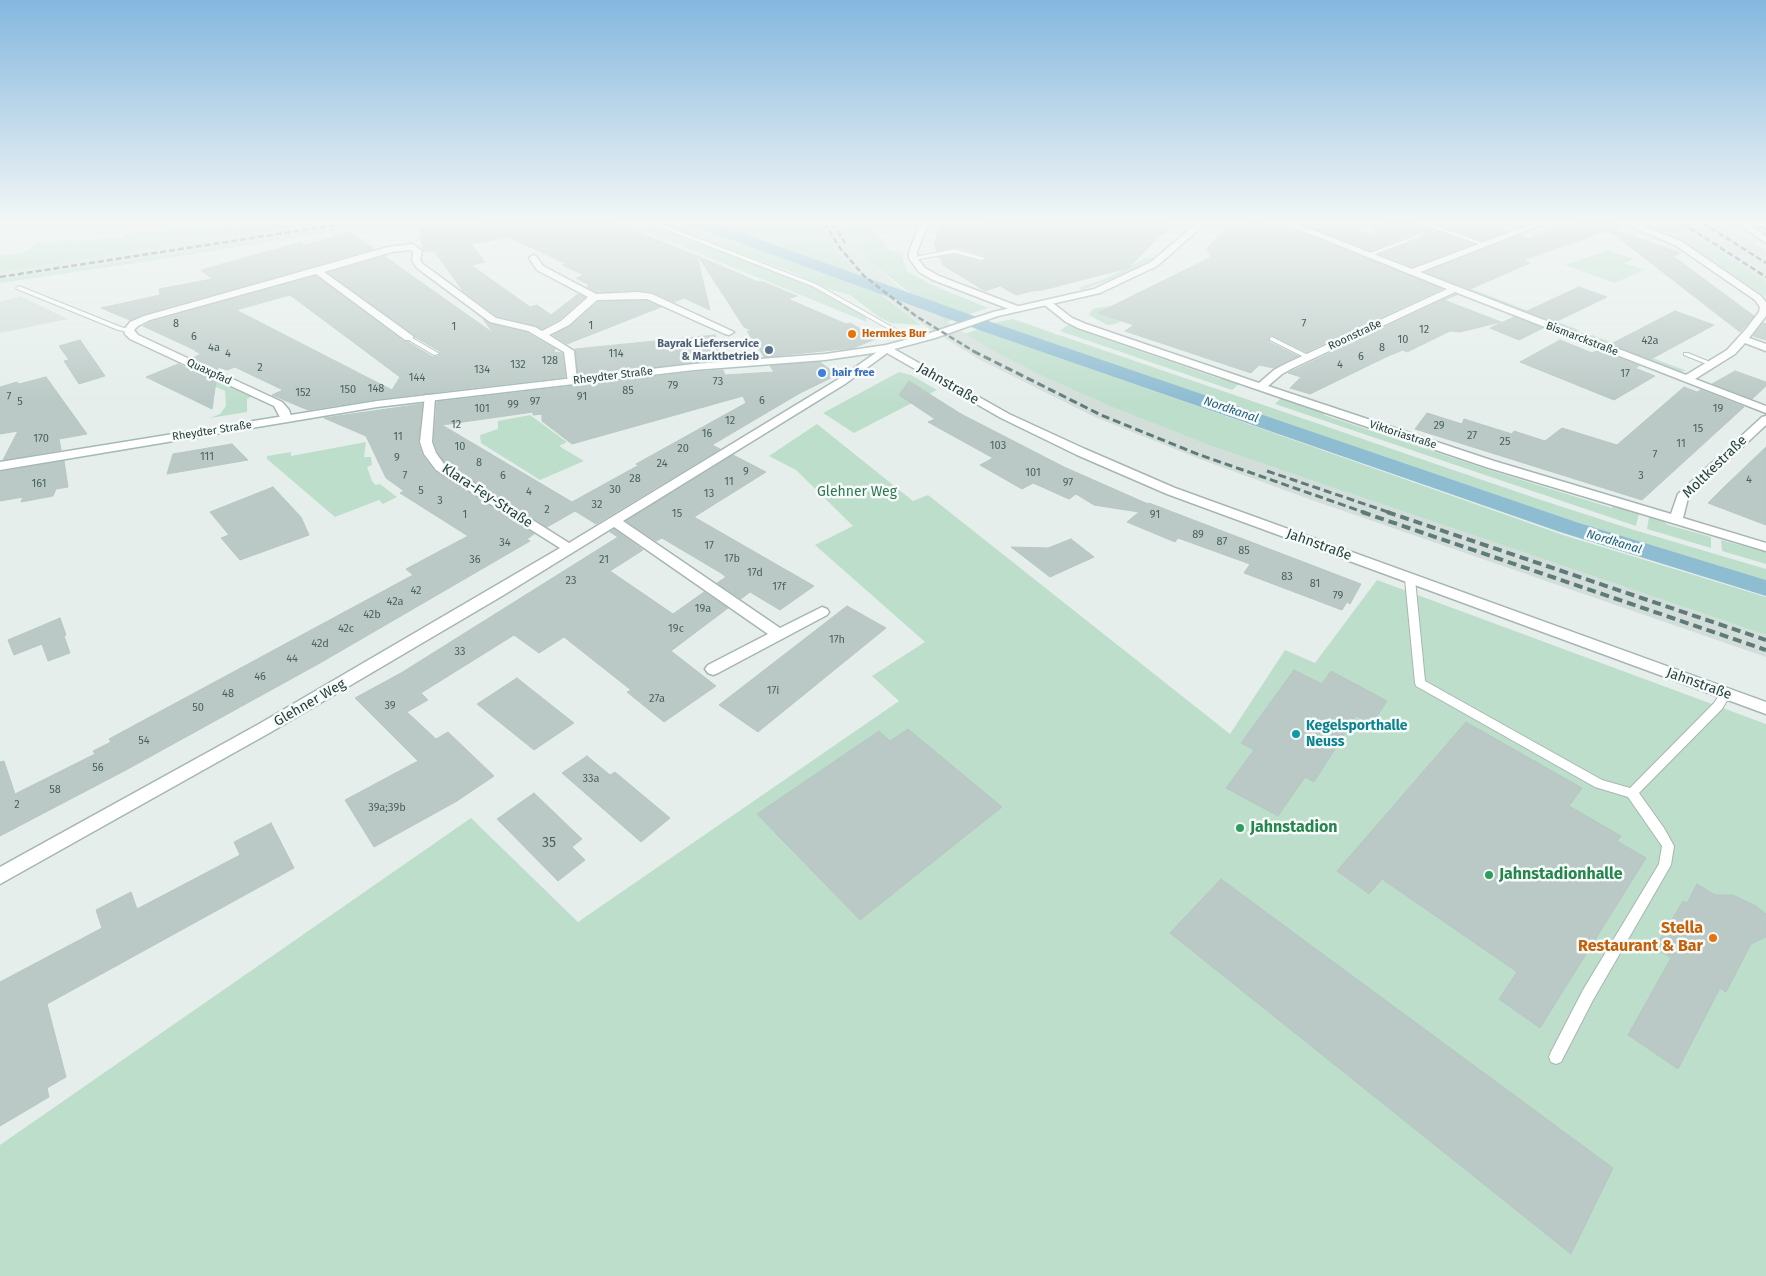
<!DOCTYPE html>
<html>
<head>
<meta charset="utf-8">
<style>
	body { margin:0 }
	canvas { display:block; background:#e5eeeb }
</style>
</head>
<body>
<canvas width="1766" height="1276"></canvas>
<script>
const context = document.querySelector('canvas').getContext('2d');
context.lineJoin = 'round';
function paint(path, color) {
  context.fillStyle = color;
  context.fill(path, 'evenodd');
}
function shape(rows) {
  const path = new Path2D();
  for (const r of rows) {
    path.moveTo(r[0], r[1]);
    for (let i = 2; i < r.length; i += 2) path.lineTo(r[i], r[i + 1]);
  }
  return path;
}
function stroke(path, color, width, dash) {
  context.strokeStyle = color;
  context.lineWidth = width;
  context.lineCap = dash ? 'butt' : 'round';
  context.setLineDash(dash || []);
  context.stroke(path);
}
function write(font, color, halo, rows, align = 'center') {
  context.font = font + ' "Fira Sans",sans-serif';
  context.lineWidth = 5;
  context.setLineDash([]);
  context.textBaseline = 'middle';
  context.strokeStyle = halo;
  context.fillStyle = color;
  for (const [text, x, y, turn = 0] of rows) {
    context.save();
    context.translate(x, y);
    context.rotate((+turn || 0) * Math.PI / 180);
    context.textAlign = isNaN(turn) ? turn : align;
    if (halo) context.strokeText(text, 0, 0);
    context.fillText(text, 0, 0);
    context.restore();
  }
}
const built = shape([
	[319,223,361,223,193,251,0,279,0,272],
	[820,223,843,223,851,239,861,251,894,283,947,322,997,353,1044,377,1112,407,1211,446,1766,635,1766,657,1306,498,1197,458,1095,417,980,360,911,317,860,277,835,249],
	[1675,223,1721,223,1766,251,1766,281],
	[20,296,68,319,0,333,0,302]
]);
const green = shape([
	[241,223,319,223,0,272,0,255,23,253,36,243,123,238,128,233,238,227],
	[361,223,381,223,183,256,0,283,0,279,193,251],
	[657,223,688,223,875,290,921,325,891,323,879,317,850,295,828,289,792,272],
	[711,223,820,223,835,249,860,277],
	[843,223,869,223,890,251,904,252,902,257,907,271,930,284,988,308,946,322,871,262,851,239],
	[1656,223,1675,223,1766,281,1766,297,1682,240,1658,229],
	[648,224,786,274,851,307,866,317,867,322,636,228],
	[1608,250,1634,259,1624,263,1645,270,1614,283,1565,265],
	[1147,257,1153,259,1125,274,1082,290,1078,288,1105,279],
	[1430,273,1579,330,1573,332,1564,329,1566,327,1425,275],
	[1108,306,1110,307,1100,313,1121,321,1115,324,1107,325,1089,315,1093,309],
	[1013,319,1056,334,1054,335,1059,335,1538,499,1634,530,1766,569,1766,580,1569,520,993,323],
	[1069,324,1094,333,1093,335,1220,379,1223,377,1240,383,1232,390,1060,331],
	[978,329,1566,536,1766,597,1766,635,1211,446,1112,407,1044,377,997,353,965,334],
	[1592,335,1687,371,1675,372,1660,366,1662,365,1603,342,1600,343,1586,338],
	[899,372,911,375,937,390,854,433,823,413],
	[212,377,253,396,247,399,247,412,210,418,220,414,226,406,225,391,203,381],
	[1281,398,1321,410,1326,412,1324,415,1486,469,1612,508,1613,506,1639,513,1636,526,1275,404],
	[530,415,567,442,559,446,584,461,540,480,481,443,480,435,498,429,498,421],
	[817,424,913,501,928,495,1230,734,1285,650,1315,663,1377,580,1766,724,1766,1276,0,1276,0,1145,471,818,578,922,899,701,872,676,925,642,815,545,853,526,796,470,769,456],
	[366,442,364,457,371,457,372,465,367,467,372,481,375,485,380,484,397,497,383,504,379,500,335,517,267,459,267,456,291,452,291,456],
	[1649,517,1661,520,1668,525,1711,537,1711,548,1647,529],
	[1721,540,1766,552,1766,564,1722,551]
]);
const canal = shape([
	[692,223,713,223,994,323,1576,522,1766,580,1766,596,1560,532,982,331,694,226,692,223]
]);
const building = shape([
	[436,223,440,227,449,225,452,229,477,224,476,223,616,223,697,256,710,310,684,298,674,302,652,292,638,290,596,292,587,287,589,285,576,278,584,275,562,265,567,264,508,237,471,244,485,262,471,265,530,307,537,305,551,315,578,294,585,297,560,319,542,329,535,325,497,316,463,291,434,251,424,252,420,236,423,236,417,227,436,223],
	[942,223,980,225,980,223,1173,223,1128,268,1043,290,1032,291,1016,295,1000,286,985,291,943,265,940,257,954,255,982,262,987,258,986,256,955,247,937,251,934,244,942,223],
	[1246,223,1268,223,1291,233,1299,231,1442,289,1306,352,1271,335,1268,338,1269,342,1298,356,1274,368,1259,365,1251,373,1125,331,1134,325,1098,313,1211,257,1207,248,1223,231,1246,223],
	[1341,223,1374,236,1375,228,1381,223,1417,223,1473,244,1412,267,1380,254,1426,237,1425,233,1419,232,1371,251,1314,229,1341,223],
	[1434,223,1479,225,1485,223,1507,231,1482,241,1434,223],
	[1571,223,1619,223,1620,226,1523,260,1530,263,1470,289,1425,272,1520,235,1528,238,1571,223],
	[1612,229,1681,253,1673,256,1754,316,1740,332,1611,232,1612,229],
	[350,232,374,249,143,314,130,320,101,308,160,295,159,289,212,279,201,270,301,242,305,245,350,232],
	[384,256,493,333,483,319,490,324,527,333,555,349,554,352,562,353,565,377,377,399,308,410,272,395,283,390,235,367,227,370,218,367,218,370,192,358,201,354,195,351,197,351,143,326,151,322,316,276,404,342,408,342,433,357,439,356,441,354,439,351,415,337,414,334,328,273,384,256],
	[290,295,400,377,392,390,236,310,290,295],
	[698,256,758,282,761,281,797,296,788,299,846,324,850,323,878,338,853,348,764,357,747,331,753,331,744,327,698,256],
	[1579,287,1607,297,1555,322,1527,311,1579,287],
	[1455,294,1457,295,1444,300,1501,322,1460,332,1450,331,1407,352,1403,350,1386,357,1310,394,1290,388,1301,377,1288,373,1455,294],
	[647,301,661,307,567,344,553,335,570,326,598,302,647,301],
	[1675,311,1714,325,1651,359,1611,344,1675,311],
	[1514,317,1543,328,1519,340,1490,328,1514,317],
	[1763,323,1766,324,1766,340,1753,336,1763,323],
	[715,335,721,360,578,376,575,349,715,335],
	[80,340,105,376,79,384,64,361,69,360,59,346,80,340],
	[1560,340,1592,353,1599,350,1639,366,1635,368,1655,376,1614,400,1520,362,1560,340],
	[820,362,837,375,800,393,712,445,720,449,596,524,575,511,547,527,445,463,438,452,434,442,437,402,694,372,723,370,725,375,774,372,770,366,820,362],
	[743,396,746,403,636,464,639,465,572,502,442,425,533,412,533,415,542,414,542,421,572,444,743,396],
	[178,364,216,381,212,409,146,377,178,364],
	[1735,371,1766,382,1766,386,1752,399,1712,384,1735,371],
	[46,377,87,434,59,439,61,450,3,460,18,431,0,434,0,387,17,382,19,384,46,377],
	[909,381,961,414,1064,467,1148,504,1149,503,1361,584,1350,604,1347,602,1342,610,1244,573,1250,564,1178,538,1175,542,1127,522,1139,512,1094,505,1076,494,1069,499,1033,483,1022,489,980,465,993,458,928,422,935,419,899,395,909,381],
	[1684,387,1697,392,1701,390,1744,407,1642,500,1415,429,1427,413,1462,424,1464,419,1512,434,1514,431,1545,441,1562,428,1617,445,1684,387],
	[422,404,418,443,422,455,434,471,534,534,527,539,530,541,320,663,126,770,0,836,0,762,4,761,15,794,95,754,93,751,111,742,109,739,413,575,406,569,468,536,400,493,404,491,386,478,366,436,324,418,422,404],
	[232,444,248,460,167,474,173,454,232,444],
	[1766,447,1766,525,1708,503,1723,488,1766,447],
	[733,455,766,472,694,517,814,586,780,610,750,592,741,599,717,583,726,577,721,573,662,538,656,541,626,521,733,455],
	[64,461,68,487,56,489,53,496,21,502,23,497,0,501,0,472,64,461],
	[273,487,301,517,309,535,240,560,221,538,229,535,210,512,273,487],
	[614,529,643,550,610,571,673,614,704,592,728,608,671,651,716,686,664,722,627,692,631,690,564,637,539,653,514,635,421,693,428,700,407,712,436,739,448,732,494,776,457,801,374,847,345,800,418,761,355,698,401,673,618,537,610,532,614,529],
	[1071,539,1094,557,1050,577,1011,547,1048,548,1071,539],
	[847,606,886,628,758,732,719,705,847,606],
	[60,618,66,635,64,636,70,653,48,661,42,644,14,655,8,640,60,618],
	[1294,670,1322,684,1331,671,1387,701,1372,724,1356,716,1314,782,1305,777,1278,816,1226,788,1254,750,1241,743,1294,670],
	[517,678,574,723,534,750,477,704,517,678],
	[1466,722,1582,788,1569,806,1621,836,1617,841,1646,858,1540,1028,1499,999,1517,972,1382,879,1369,894,1337,871,1466,722],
	[908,729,1002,807,860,920,757,814,879,731,890,741,908,729],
	[587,756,610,775,615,772,670,818,641,842,562,773,587,756],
	[534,793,582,839,572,847,585,860,558,881,497,819,534,793],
	[271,823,294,868,47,1004,66,1077,47,1088,49,1097,0,1126,0,982,102,928,96,910,131,892,137,909,240,855,234,842,271,823],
	[1221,879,1613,1168,1571,1254,1170,933,1221,879],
	[1697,884,1715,895,1733,895,1756,906,1766,914,1766,937,1751,944,1726,992,1720,988,1678,1069,1628,1035,1671,958,1655,948,1683,901,1687,903,1697,884]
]);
const service = shape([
	[649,223,658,223,816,284,917,341,912,342,812,286,649,223],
	[1372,223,1379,223,1374,226,1372,223],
	[1419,223,1428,223,1486,244,1481,245,1419,223],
	[1420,234,1425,235,1370,256,1365,255,1420,234],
	[954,249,985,258,982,260,954,253,913,260,910,258,954,249],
	[19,286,121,327,132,330,129,332,118,330,17,289,16,288,19,286],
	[409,336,438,353,439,354,434,355,407,339,407,337,409,336],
	[1272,337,1310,356,1311,357,1306,358,1270,340,1270,338,1272,337],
	[1684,353,1688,353,1715,364,1709,365,1684,355,1684,353],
	[1410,576,1415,579,1425,681,1602,780,1630,788,1714,703,1722,691,1730,691,1731,694,1722,709,1639,793,1664,828,1674,846,1671,865,1593,1000,1561,1062,1556,1064,1551,1062,1549,1057,1551,1052,1583,990,1659,864,1662,846,1628,797,1595,787,1416,686,1415,683,1405,579,1410,576]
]);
const minor = shape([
	[920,223,928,223,917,252,917,258,925,268,939,276,1020,307,1020,311,1014,311,933,280,919,272,909,258,909,252,920,223],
	[1283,223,1295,223,1412,269,1534,223,1546,223,1420,272,1686,375,1727,350,1746,329,1759,312,1760,307,1755,300,1675,245,1622,223,1635,223,1681,241,1761,296,1766,302,1766,316,1749,338,1766,344,1766,351,1745,343,1735,354,1695,379,1766,406,1766,413,1455,292,1293,368,1282,374,1268,386,1494,461,1671,514,1678,494,1762,417,1766,416,1766,425,1688,498,1683,518,1766,543,1766,551,1486,467,1285,399,1078,328,1066,322,1042,303,1047,300,1050,301,1072,318,1086,324,1259,383,1274,370,1285,364,1447,289,1283,223],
	[1754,223,1766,223,1766,228,1755,225,1754,223],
	[413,244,422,251,420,260,423,264,496,318,535,327,542,331,561,321,588,297,537,270,529,258,533,255,536,256,543,266,596,294,638,292,652,294,734,332,729,335,725,334,647,299,597,300,569,325,549,335,574,351,577,381,576,383,568,383,564,352,528,331,490,322,417,268,412,260,413,252,411,250,392,252,324,272,413,336,413,340,405,340,316,274,150,320,138,326,134,330,138,335,282,402,289,410,292,419,286,422,282,421,274,406,130,339,125,334,124,330,130,322,144,316,388,247,413,244],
	[887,345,1009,414,1085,449,1175,488,1766,702,1766,714,1167,494,1077,455,1001,418,887,353,845,384,623,521,780,628,822,607,827,609,829,612,827,615,718,673,713,675,708,673,705,669,708,665,768,634,614,527,502,596,271,732,0,884,0,867,259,724,560,548,436,470,424,454,420,442,425,395,433,395,435,397,432,442,436,453,444,464,569,543,837,380,887,345]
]);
const secondary = shape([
	[1197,223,1206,223,1157,266,1100,293,998,316,935,338,887,351,825,360,694,370,377,407,0,470,0,462,377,401,694,364,825,354,886,345,927,334,993,312,1094,289,1151,262,1197,223],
	[1737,223,1747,223,1766,236,1766,243,1737,223]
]);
const railFar2 = shape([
	[824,223,840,248,864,276,916,316,975,352],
	[833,223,846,245],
	[1682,223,1766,277],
	[1703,223,1766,263],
	[0,277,349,223]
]);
const railFar1 = shape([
	[973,351,1101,415,1200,455,1366,513],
	[1267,471,1391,513]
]);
const rail = shape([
	[1362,512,1766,650],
	[1387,512,1766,640]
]);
const markers = [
	[852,334,5,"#e8710a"],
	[769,350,5,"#5c6f8a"],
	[822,373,5,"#3f7fe0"],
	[1296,734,5,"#0f9aa8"],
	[1240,828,5,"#2e9e5b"],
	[1489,875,5,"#2e9e5b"],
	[1713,938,5,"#e8710a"]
];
const numberNames = [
	["8",176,324],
	["7",1304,324],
	["1",591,326],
	["1",454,327],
	["12",1424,330],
	["6",194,337],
	["10",1403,340],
	["42a",1650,341],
	["4a",214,348],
	["8",1382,348],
	["4",228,354],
	["114",616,354],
	["6",1361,357],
	["128",550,361],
	["132",518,365],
	["4",1340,365],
	["2",260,368],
	["134",482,370],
	["17",1625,374],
	["144",417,378],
	["73",718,382],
	["79",673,386],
	["148",376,389],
	["150",348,390],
	["85",628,391],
	["152",303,393],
	["7",9,397],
	["91",582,397],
	["6",762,401],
	["5",20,402],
	["97",535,402],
	["99",513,405],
	["101",482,409],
	["19",1718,409],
	["12",730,421],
	["12",456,425],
	["29",1439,426],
	["15",1698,429],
	["16",707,434],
	["27",1472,436],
	["11",398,437],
	["170",41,439],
	["25",1505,442],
	["11",1681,444],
	["103",998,446],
	["10",460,447],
	["20",683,449],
	["7",1655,455],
	["111",207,457],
	["9",397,458],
	["8",479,463],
	["24",662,464],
	["9",746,472],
	["101",1033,473],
	["7",405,476],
	["6",503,476],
	["3",1641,476],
	["28",635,479],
	["4",1749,480],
	["11",729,482],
	["97",1068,483],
	["161",39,484],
	["30",615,490],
	["5",421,491],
	["4",529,492],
	["13",709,494],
	["3",440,501],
	["32",597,505],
	["2",547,510],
	["15",677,514],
	["1",465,515],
	["91",1155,515],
	["89",1198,535],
	["87",1222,542],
	["34",505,543],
	["17",709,546],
	["85",1244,551],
	["17b",732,559],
	["36",475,560],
	["21",604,560],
	["17d",755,573],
	["83",1287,577],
	["23",571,581],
	["81",1315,584],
	["17f",779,587],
	["42",416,591],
	["79",1338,596],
	["42a",395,602],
	["19a",703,609],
	["42b",372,615],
	["42c",346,629],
	["19c",676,629],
	["17h",837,640],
	["42d",320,644],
	["33",460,652],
	["44",292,659],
	["46",260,677],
	["17i",773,691],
	["48",228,694],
	["27a",657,699],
	["39",390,706],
	["50",198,708],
	["54",144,741],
	["56",98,768],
	["33a",591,779],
	["58",55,790],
	["2",17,805],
	["39a;39b",387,808]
];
const farFoodnames = [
	["Hermkes Bur",862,334]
];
const farStreetnames = [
	["Roonstraße",1355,335,-25],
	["Bismarckstraße",1582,339,21],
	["Quaxpfad",209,372,25],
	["Rheydter Straße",613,376,-7],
	["Rheydter Straße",212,431,-9],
	["Viktoriastraße",1403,435,18]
];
const farServicenames = [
	["Bayrak Lieferservice",759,344],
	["& Marktbetrieb",759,357]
];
const farShopnames = [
	["hair free",832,373]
];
const farWaternames = [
	["Nordkanal",1231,410,19],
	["Nordkanal",1614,542,17]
];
const streetNames = [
	["Jahnstraße",948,384,30],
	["Moltkestraße",1715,467,-44],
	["Klara-Fey-Straße",487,496,33],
	["Jahnstraße",1319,545,20],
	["Jahnstraße",1699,684,20],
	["Glehner Weg",310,703,-30]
];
const parkNames = [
	["Glehner Weg",857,492]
];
const cultureNames = [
	["Kegelsporthalle",1306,726],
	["Neuss",1306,742]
];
const nearNumbernames = [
	["35",549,843]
];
const nearLeisurenames = [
	["Jahnstadion",1250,828],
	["Jahnstadionhalle",1499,875]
];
const nearFoodnames = [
	["Stella",1703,929],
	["Restaurant & Bar",1703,947]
];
paint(built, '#d3deda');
paint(green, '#bedecc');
paint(canal, '#8ebcd1');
paint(building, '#bac9c5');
stroke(building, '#b7c7c3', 1);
stroke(service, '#a7b6b3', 2);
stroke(minor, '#a7b6b3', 3);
stroke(secondary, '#a3b9b5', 3);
paint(service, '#fff');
paint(minor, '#fff');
paint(secondary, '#fff');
stroke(railFar2, '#5f7b78', 2.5, [6, 3]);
stroke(railFar1, '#5f7b78', 3, [8, 4]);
stroke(rail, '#5f7b78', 4, [9, 5]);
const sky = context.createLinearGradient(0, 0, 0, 402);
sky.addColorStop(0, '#84b7df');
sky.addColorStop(0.55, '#f3f7f6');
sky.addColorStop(1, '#f3f7f600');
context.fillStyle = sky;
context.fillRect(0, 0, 1766, 402);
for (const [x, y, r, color] of markers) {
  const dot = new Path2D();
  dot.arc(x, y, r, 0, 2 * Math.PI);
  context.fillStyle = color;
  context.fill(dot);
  stroke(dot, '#f6faf9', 2);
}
write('11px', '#4a625e', null, numberNames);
write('bold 11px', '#c56008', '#f6faf9', farFoodnames, 'left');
write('11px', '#24403c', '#f6faf9', farStreetnames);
write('bold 11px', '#4e5e75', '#f6faf9', farServicenames, 'right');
write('bold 11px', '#366cbe', '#f6faf9', farShopnames, 'left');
write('italic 12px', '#1f5d7b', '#f6faf9', farWaternames);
write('14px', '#24403c', '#f6faf9', streetNames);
write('14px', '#2f7655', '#f6faf9', parkNames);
write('bold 14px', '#0d838f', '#f6faf9', cultureNames, 'left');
write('14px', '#4a625e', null, nearNumbernames);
write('bold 16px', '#27864d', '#f6faf9', nearLeisurenames, 'left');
write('bold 16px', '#c56008', '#f6faf9', nearFoodnames, 'right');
</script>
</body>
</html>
